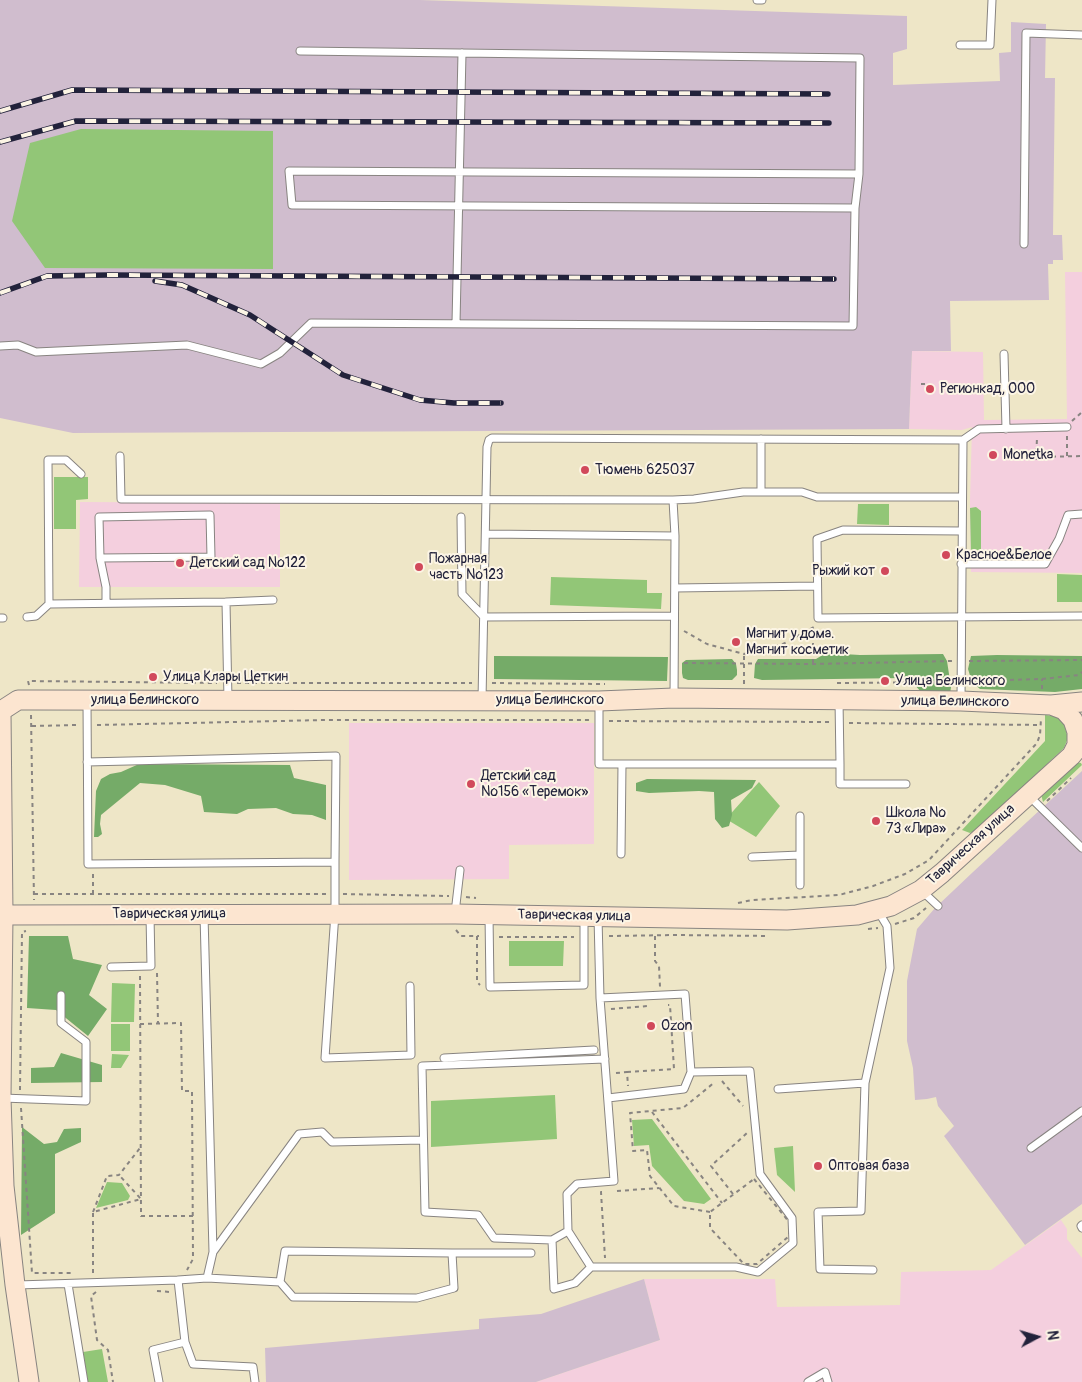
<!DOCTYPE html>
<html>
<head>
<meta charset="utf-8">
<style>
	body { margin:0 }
	#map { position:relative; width:1082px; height:1382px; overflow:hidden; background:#eee6c7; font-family:Pangolin,sans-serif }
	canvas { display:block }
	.north { position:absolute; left:1012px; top:1312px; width:50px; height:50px; -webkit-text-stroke:4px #fcf5e5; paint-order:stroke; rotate:84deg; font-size:14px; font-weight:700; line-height:20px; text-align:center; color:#22223b }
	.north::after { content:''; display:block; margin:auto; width:18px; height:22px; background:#22223b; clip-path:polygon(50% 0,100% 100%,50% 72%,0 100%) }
</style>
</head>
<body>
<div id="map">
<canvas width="1082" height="1382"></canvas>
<div class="north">N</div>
</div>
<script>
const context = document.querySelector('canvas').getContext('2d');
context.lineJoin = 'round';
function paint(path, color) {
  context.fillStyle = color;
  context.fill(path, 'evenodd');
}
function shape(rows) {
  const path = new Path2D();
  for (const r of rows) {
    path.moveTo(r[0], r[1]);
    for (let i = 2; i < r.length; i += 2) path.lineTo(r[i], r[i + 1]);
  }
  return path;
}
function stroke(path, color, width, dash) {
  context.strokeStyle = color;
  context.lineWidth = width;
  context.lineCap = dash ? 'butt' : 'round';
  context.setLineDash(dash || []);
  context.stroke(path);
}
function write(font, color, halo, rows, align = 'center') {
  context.font = font + ' Pangolin,sans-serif';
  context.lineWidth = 4;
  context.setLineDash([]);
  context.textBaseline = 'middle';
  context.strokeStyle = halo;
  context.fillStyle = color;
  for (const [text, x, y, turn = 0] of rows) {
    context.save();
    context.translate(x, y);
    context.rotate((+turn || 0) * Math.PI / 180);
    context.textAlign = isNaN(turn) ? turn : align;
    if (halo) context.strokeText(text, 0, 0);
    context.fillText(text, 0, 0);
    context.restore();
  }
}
const built = shape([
	[1065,272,1082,272,1082,573,971,572,970,500,972,427,962,430,909,429,912,351,983,352,984,420,1067,419],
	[80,502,280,503,280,587,79,587],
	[349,723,594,723,594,844,509,845,509,879,349,880],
	[1061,1220,1067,1229,1067,1239,1082,1258,1082,1382,536,1382,660,1340,644,1279,775,1279,777,1307,900,1305,901,1272,991,1270]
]);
const industrial = shape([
	[0,0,420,0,907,16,907,49,893,53,893,85,1000,81,999,53,1011,52,1011,22,1046,24,1045,78,1055,78,1053,235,1062,235,1063,260,1053,260,1053,264,1048,264,1049,300,950,301,951,351,912,351,909,429,73,433,0,418],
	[1082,771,1082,1204,1025,1245,944,1136,954,1126,938,1106,936,1097,927,1099,915,1100,913,1068,907,1041,907,981,917,929,935,908,973,872],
	[644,1279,660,1340,536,1382,266,1382,265,1348,479,1329,479,1319,541,1314]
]);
const green = shape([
	[81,129,273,131,273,269,45,268,12,221,30,143],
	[54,477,88,477,88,499,76,500,76,529,54,529],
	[858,504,889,504,889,525,857,524],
	[976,507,981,511,981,555,971,555,970,508],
	[1057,574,1082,575,1082,602,1057,602],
	[551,577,647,580,647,593,662,593,661,609,550,605],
	[1045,715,1056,716,1064,724,1068,738,1064,748,977,830,970,833,962,830,1045,741],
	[1076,762,1081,763,1082,765,1043,802,1041,794],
	[759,782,780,806,756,837,726,819],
	[509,941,564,941,563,966,509,966],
	[112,983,135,984,134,1022,111,1022],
	[111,1024,130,1024,130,1051,111,1051],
	[112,1054,129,1055,121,1068,111,1068],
	[555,1095,557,1139,431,1147,431,1101],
	[652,1119,711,1199,704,1204,684,1201,652,1166,649,1145,634,1146,632,1120],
	[793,1146,795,1192,777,1175,774,1148],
	[107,1182,122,1183,130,1196,128,1200,96,1208],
	[102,1349,108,1382,88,1382,83,1352]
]);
const forest = shape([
	[826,653,860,655,943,654,947,661,951,687,950,694,922,693,913,683,905,678,762,680,754,678,755,664,758,659,816,659],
	[997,655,1082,656,1082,689,1055,692,980,689,972,682,968,669,971,656],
	[494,656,668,657,667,681,494,679],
	[732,659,736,664,737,670,737,675,732,680,688,680,683,678,682,673,682,663,686,660],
	[139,764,290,765,294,778,326,785,326,820,312,815,293,814,276,808,248,809,237,814,204,812,201,796,165,785,140,783,101,815,100,824,102,834,98,837,94,837,96,791,101,779,110,774,121,772],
	[647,779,756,780,752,788,731,800,732,815,729,826,722,828,715,819,714,792,699,791,649,793,636,791,636,783],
	[29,936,68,936,73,959,102,965,89,995,107,1009,88,1036,56,1010,27,1008],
	[61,1053,102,1065,102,1082,31,1083,31,1068,54,1067],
	[22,1127,44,1144,57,1142,64,1129,81,1128,81,1142,55,1154,55,1213,21,1235]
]);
const path = shape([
	[921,384,928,384,930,389],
	[1072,421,1082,412],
	[1067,436,1067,457],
	[1036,457,1082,456],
	[1036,460,1037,438],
	[684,631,707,644,744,654,767,649,783,644,814,627],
	[969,661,1082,660],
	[684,663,813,664,952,661],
	[813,663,813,628],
	[970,681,1042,679,1079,675,1082,672],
	[237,683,472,683],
	[492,683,605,684],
	[837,683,952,682],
	[744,684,744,654],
	[29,685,28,681,217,683],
	[1042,689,1042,679],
	[31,715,34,900],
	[609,721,829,722],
	[849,723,1041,725],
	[97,725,325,720,589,720],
	[32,726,77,725],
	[1047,801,1071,778],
	[34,894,326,894],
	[93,894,93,874],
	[343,894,449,896],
	[466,897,476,898],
	[738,903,752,900,839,895,873,886,905,874,929,860,1037,743,1040,735,1041,719],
	[895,924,914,918,926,908],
	[868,929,878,928],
	[456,930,461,936,479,936],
	[477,936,477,982,480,985],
	[609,936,674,935,769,936],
	[655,936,655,961,659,966,660,987],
	[499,937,574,937],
	[157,973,158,1023],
	[140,976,141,1216,193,1216],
	[611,1009,648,1006],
	[140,1024,181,1023,182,1091,192,1091,193,1259,187,1270],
	[627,1072,674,1069,670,1005,668,1005],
	[616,1073,627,1072,628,1086],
	[722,1081,743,1106],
	[20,1090,22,932,26,931],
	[21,1108,32,1273,72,1273],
	[652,1112,722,1203],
	[754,1179,790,1223,789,1236,757,1264,744,1264,710,1228,710,1212,754,1179],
	[617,1191,659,1188],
	[602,1192,601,1192,605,1258],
	[733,1194,711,1166,747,1133],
	[93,1212,107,1176,119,1175,140,1148],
	[710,1212,674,1206,650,1176,647,1150,633,1151,630,1113,683,1108,715,1082],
	[93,1273,93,1212,141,1199,119,1175],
	[157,1291,170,1292],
	[96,1292,91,1296,97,1340,108,1350,113,1382]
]);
const lane = shape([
	[757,0,762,0],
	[960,45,990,45,992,0],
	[855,208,859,174],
	[1024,244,1026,33,1082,35],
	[456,323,462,53],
	[0,346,18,345,36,352,187,345,261,364,280,353,311,323,853,326,855,208,292,205,289,171,859,174,860,58,300,51],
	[1004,354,1006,429],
	[761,439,761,492],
	[120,456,121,499,673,500,694,499,743,492,802,492,817,497,962,497],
	[81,474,66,460,48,460,49,604,226,602,228,700],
	[673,500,675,536,674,698],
	[461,517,462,594,484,617,674,616],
	[961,531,843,530,817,539,818,618,1082,616],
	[486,534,675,536],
	[100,558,211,557,210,515,99,517,100,558,106,587,106,603],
	[961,564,1045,564,1059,539,1068,515,1082,514],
	[675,588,817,586],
	[226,602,273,600],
	[27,617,36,616,49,604],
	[0,618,3,618],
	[482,700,487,447,489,440,492,438,963,440],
	[87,701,88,864,335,862,335,913,325,1058,411,1055,410,986],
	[599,701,599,764,840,764,839,700],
	[961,701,963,440,979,429,1067,427],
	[87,762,336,756,335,862],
	[840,764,840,784,906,784],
	[1028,795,1082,848],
	[621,854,622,764],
	[800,855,800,885],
	[752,857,800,855,800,816],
	[921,890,938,906],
	[455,913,460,870],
	[204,915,213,1252],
	[489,915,490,987,584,985,584,917],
	[598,917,600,998,685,994,691,1072,750,1071,760,1174,792,1218,793,1243,758,1272,736,1267,591,1267,575,1283,554,1289,552,1240,568,1231,567,1194,577,1184,614,1181,600,998],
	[111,967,151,966,150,915],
	[444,1058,594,1050],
	[778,1089,865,1083],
	[2,1098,86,1101,86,1042,61,1023,61,995],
	[608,1098,684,1089,691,1072],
	[1031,1148,1082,1111],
	[1082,1225,1081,1226,1082,1228],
	[568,1231,591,1267],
	[552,1240,494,1238,478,1215,425,1212,422,1066,605,1059],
	[452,1253,531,1253],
	[873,1270,820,1269,818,1212,861,1211,865,1083,890,968,887,926,878,911],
	[207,1278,280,1282,293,1297,417,1298,454,1288,452,1253,285,1251,280,1282],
	[178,1280,207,1278,213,1252,299,1134,322,1132,332,1142,422,1140],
	[68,1284,84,1382],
	[17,1285,178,1280,185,1342,193,1364,253,1367,255,1382],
	[159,1382,153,1350,185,1342],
	[808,1382,825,1372,828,1382]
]);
const secondary = shape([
	[1051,705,1064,710,1073,720,1077,732,1077,745,1072,755],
	[3,915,455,914,787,920,857,915,891,906,921,890,942,873,1071,756,1082,743],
	[29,1382,15,1285,4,1186,1,1098,3,915,1,711,18,700,30,700,599,701,674,698,961,701,1051,705,1082,702]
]);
const rail = shape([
	[0,111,72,90,828,94],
	[0,142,76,121,829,123],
	[155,281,182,285,250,315,343,375,420,400,454,403,501,403],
	[0,293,47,276,108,275,834,279]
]);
const markers = [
	[930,389,5,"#d1495b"],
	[993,455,5,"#d1495b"],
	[585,470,5,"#d1495b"],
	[946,555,5,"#d1495b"],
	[180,563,5,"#d1495b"],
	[419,567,5,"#d1495b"],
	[885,571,5,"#d1495b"],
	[736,642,5,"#d1495b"],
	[153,677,5,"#d1495b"],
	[885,681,5,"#d1495b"],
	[471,784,5,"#d1495b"],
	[876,821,5,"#d1495b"],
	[651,1026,5,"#d1495b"],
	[818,1166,5,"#d1495b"]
];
const poiNames = [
	["Регионкад, ООО",940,389],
	["Monetka",1003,455],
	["Тюмень 625037",595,470],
	["Красное&Белое",956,555],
	["Пожарная",429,559],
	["часть №123",429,575],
	["Детский сад №122",190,563],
	["Рыжий кот",875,571,"right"],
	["Магнит у дома.",746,634],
	["Магнит косметик",746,650],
	["Улица Клары Цеткин",163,677],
	["Улица Белинского",895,681],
	["Детский сад",481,776],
	["№156 «Теремок»",481,792],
	["Школа №",886,813],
	["73 «Лира»",886,829],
	["Ozon",661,1026],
	["Оптовая база",828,1166]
];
const streetNames = [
	["улица Белинского",145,700],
	["улица Белинского",550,700],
	["улица Белинского",955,702,1],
	["Таврическая улица",971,845,-42],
	["Таврическая улица",169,914],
	["Таврическая улица",574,916,1]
];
paint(built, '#f4cfde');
paint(industrial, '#d0bdce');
paint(green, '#92c677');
paint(forest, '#75ab68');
stroke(lane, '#888481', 9);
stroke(secondary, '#888481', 21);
stroke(path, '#888481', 2, [4, 4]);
stroke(lane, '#fff', 7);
stroke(secondary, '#fce5d0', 19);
stroke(rail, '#22223b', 5.5);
stroke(rail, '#fcf5e5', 4, [11]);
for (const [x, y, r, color] of markers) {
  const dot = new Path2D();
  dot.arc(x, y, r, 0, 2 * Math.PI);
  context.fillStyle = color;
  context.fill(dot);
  stroke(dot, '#fcf5e5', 2);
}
write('14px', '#22223b', '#fcf5e5', poiNames, 'left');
write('14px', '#22223b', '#fcf5e5', streetNames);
</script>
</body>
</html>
